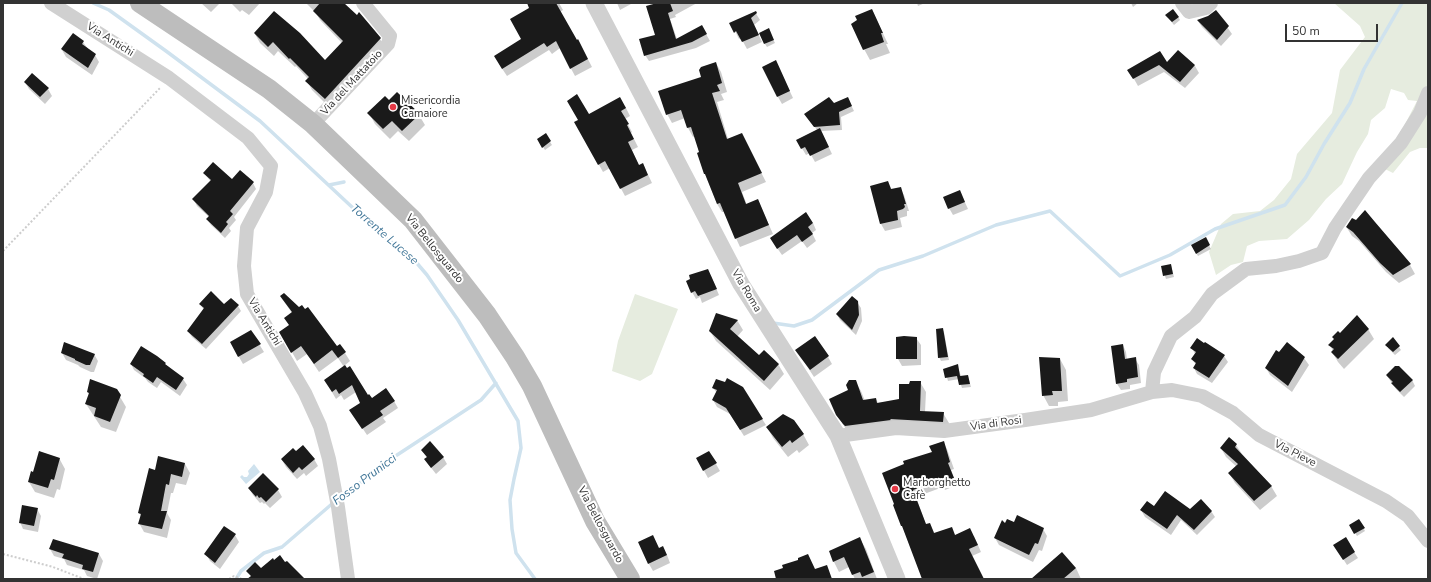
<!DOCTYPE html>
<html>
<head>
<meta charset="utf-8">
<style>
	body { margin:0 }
	#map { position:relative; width:1431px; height:582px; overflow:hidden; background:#fff; font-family:"Nunito Sans",sans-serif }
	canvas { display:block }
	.frame { position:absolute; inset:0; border:4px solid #333; pointer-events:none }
	.scale { position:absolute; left:1285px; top:24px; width:93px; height:18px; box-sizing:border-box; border:2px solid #333; border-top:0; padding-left:5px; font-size:12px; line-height:14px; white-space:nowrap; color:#333; -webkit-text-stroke:3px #fff; paint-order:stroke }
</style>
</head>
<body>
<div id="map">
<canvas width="1431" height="582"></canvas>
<div class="frame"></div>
<div class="scale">50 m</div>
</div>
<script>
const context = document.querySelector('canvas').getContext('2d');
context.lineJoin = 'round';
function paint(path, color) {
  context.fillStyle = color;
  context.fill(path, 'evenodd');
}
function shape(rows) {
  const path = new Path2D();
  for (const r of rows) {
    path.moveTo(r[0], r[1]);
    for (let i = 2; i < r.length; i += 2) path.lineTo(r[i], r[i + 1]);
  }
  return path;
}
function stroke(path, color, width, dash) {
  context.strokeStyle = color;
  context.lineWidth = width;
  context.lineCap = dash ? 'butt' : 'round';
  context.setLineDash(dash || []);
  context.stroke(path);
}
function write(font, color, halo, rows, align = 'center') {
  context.font = font + ' "Nunito Sans",sans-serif';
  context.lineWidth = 4;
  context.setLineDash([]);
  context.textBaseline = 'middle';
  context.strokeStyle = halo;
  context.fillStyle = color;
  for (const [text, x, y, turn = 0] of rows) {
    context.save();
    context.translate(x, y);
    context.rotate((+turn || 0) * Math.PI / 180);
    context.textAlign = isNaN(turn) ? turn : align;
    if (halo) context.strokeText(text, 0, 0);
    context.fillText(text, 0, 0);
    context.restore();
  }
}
const green = shape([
	[1334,3,1428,3,1428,148,1420,148,1410,152,1393,173,1379,166,1403,128,1417,101,1408,100,1404,93,1391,89,1385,108,1371,120,1368,134,1357,152,1342,184,1326,199,1309,220,1287,239,1259,241,1247,246,1243,262,1231,265,1216,275,1209,252,1221,224,1233,214,1260,211,1274,200,1291,179,1297,154,1332,113,1340,70,1365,37,1360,26],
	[635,294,678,309,652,374,640,381,612,371,618,341]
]);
const water = shape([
	[254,464,260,472,246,484,240,477,242,475,244,477,247,477,249,474,248,471]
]);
const shadow = shape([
	[201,3,220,3,211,12],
	[231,3,260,3,249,15,242,10,240,12],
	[306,3,343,3,380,39,385,48,330,108,312,90,307,81,308,79,296,66,295,67,278,51,274,56,260,43,255,34,325,62,342,43,320,20,316,13],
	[528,3,559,3,563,10,560,12,576,41,578,40,592,67,575,76,560,48,552,54,549,50,507,76,499,64,522,39,530,8],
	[617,3,630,3,631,4,620,10],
	[661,3,697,3,675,15,676,17,670,19,677,39,702,27,710,41,696,48,649,61,645,55,656,35],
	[917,3,925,3,918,6],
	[1131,3,1138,3,1133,7],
	[872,10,888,44,886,44,890,53,870,60,864,49,859,21],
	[1216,11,1232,34,1221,46,1202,27,1198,21,1209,17],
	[755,12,760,20,754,25,762,42,747,49,741,38,739,39,731,23],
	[1178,17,1180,20,1174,25,1169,19],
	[770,33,775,43,767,47,765,44],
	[83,42,88,49,95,55,99,62,92,75,66,57,62,50],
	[1160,52,1167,64,1178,52,1195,66,1199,73,1185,88,1164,72,1138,86,1129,70],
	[716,63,721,72,727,92,721,94,724,100,717,102,728,139,746,143,766,182,742,192,747,205,758,200,773,234,740,247,724,212,722,212,717,204,705,174,695,136,693,137,688,128,685,118,672,123,667,114],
	[779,68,793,98,782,104,778,97],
	[25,82,48,89,52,96,45,104,29,89],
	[389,101,419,115,425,125,409,141,398,131,390,139,375,124,369,113],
	[850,103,854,111,841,117,842,130,821,131,832,154,815,162,810,153,806,155,797,140,817,130,809,119,834,105],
	[625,106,630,116,625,119,632,132,631,133,638,147,632,150,639,166,643,164,652,183,625,196,610,168,603,172,575,122],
	[545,134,552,145,545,150,538,140],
	[204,173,232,181,253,183,256,189,234,217,236,220,229,228,231,231,225,238,211,225,207,219,209,217,197,206,194,200,211,182],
	[888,182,892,190,900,188,904,195,909,211,907,211,907,216,900,218,902,227,885,231,881,224,871,187],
	[963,198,968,209,953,215,949,208],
	[1365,211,1410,265,1415,274,1399,283,1386,272,1359,241,1352,236,1347,228,1356,221],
	[813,223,816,230,812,233,816,241,807,248,802,241,782,255,775,245],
	[1205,238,1211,249,1198,256,1192,246],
	[1171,265,1174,277,1166,279,1162,267],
	[711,276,719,295,702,303,700,297,696,299,692,292],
	[281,297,337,348,340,345,350,361,344,366,368,396,371,400,394,401,398,408,383,418,386,422,367,435,355,417,361,403,356,392,344,400,341,395,336,399,329,387,344,367,338,358,319,372,307,354,297,361,281,333,290,326,292,313],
	[857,302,861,308,862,321,856,335,840,320,837,314],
	[200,304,238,306,241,311,206,349,192,337,188,331,204,310],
	[737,320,743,330,737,337,759,357,778,364,784,374,770,390,716,341,710,331],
	[942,329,944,332,949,360,941,361,939,357],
	[1368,329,1374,339,1344,369,1338,362,1332,352,1333,351,1330,345,1335,340,1333,337,1341,334],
	[251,331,264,352,243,364,231,343],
	[916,338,921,345,921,365,902,366,898,359],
	[1393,339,1401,350,1395,355,1388,348],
	[1123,345,1126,352,1127,360,1135,359,1139,365,1141,383,1130,385,1130,389,1121,390,1117,384],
	[1192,348,1224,356,1228,362,1212,383,1197,374,1194,368,1196,365,1192,359,1195,354],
	[62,353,94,354,98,361,94,372,91,372,80,367,78,365,66,360],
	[1279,354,1304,358,1309,365,1292,392,1270,375,1266,368],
	[801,357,828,357,832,364,814,377],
	[1060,359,1066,370,1068,401,1058,402,1058,406,1049,406,1043,395],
	[131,364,165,364,183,379,187,385,180,396,161,382,157,388,148,382,145,378,134,370],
	[957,365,961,376,968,376,971,387,962,388,959,379,948,381,945,370],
	[1387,376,1412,380,1415,386,1404,397,1396,389],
	[855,381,861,391,865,401,876,399,878,403,900,400,910,385,920,382,926,392,925,412,943,413,949,423,948,432,849,434,837,414],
	[713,388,742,388,766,425,744,436,730,414,717,407,713,400,717,393],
	[116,390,126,407,116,432,101,427,86,404,89,395,88,392],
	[767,427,803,434,809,445,799,453,797,450,788,457,773,438],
	[943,442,947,449,954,469,951,470,957,485,945,490,943,487,916,497,926,525,930,524,935,534,951,528,955,535,974,536,981,552,972,556,983,579,923,579,894,505,933,453],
	[1236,445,1242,454,1271,486,1277,496,1260,510,1235,483,1229,473,1237,467,1226,457,1221,448],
	[422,450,443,457,447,464,436,474,425,460,427,458],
	[709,452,720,471,708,478,697,458],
	[59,458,65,469,60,490,57,489,54,498,35,492,29,482,34,473],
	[314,459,318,466,306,476,304,473,297,479,286,467,282,460],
	[185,464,190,473,186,485,176,483,173,493,171,493,167,513,171,520,167,538,144,532,139,523,141,516,139,513,155,471],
	[249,488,278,490,282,497,270,508,265,503,264,504,262,502,260,503,253,495],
	[37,509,41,516,38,532,23,529,20,522],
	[1141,510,1190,510,1211,511,1215,517,1197,535,1181,520,1171,535,1145,517],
	[1359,520,1365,531,1357,536,1350,525],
	[1005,524,1014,524,1043,529,1047,536,1042,551,1039,550,1033,562,999,545,995,538],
	[235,535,239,542,220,569,210,561,206,554],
	[860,539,866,549,877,579,855,579,849,567,839,572,834,562,830,551],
	[76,546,99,554,103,561,97,579,87,576,84,570,67,565,64,559,54,556,50,549],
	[659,549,667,555,670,563,653,571,649,564],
	[1338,551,1354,552,1358,558,1347,565],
	[1076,568,1081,579,1038,579]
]);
const stream = shape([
	[93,3,109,10,166,51,260,121,384,237,410,255,427,275,458,320,518,421,521,448,514,479,510,500,512,529,516,553,535,579],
	[329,185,344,182],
	[773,323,794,326,812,320,879,270,923,256,996,225,1050,211,1120,276,1170,255,1215,229,1285,205,1306,177,1324,144,1350,103,1364,69,1402,3],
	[340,498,394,457,481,400,496,383],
	[236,579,241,571,264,553,282,547,333,503]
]);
const building = shape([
	[320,3,344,3,357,15,359,12,381,38,325,99,305,81,309,77,290,58,289,59,273,42,268,47,254,33,274,11,300,33,325,60,343,41,313,11],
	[527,3,556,3,577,40,578,39,588,59,570,69,556,41,547,47,544,43,502,69,494,56,521,39,510,19,529,8],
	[657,3,670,3,673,11,668,13,676,39,702,25,707,34,692,42,644,56,639,39,655,35,646,6],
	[872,9,883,33,881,33,884,42,863,50,851,24,857,20,855,16],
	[1173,9,1179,17,1172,22,1165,15],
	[1216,10,1229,26,1217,40,1197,20,1208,16],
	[756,11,757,13,751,18,759,35,742,42,736,31,734,33,729,23],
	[769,28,774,40,764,44,759,33],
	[73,33,84,41,82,44,96,54,88,68,61,49],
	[1178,50,1195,65,1180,82,1159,65,1133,79,1127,70,1160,51,1167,62],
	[776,60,790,91,777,97,762,67],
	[716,62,722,83,717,85,720,91,712,93,727,139,742,133,762,173,738,183,746,204,758,199,769,225,735,239,720,203,717,204,705,174,704,174,697,153,699,152,691,127,687,128,681,110,666,115,658,91,701,77,699,70,701,67],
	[32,73,49,88,40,97,24,82],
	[397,92,420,114,402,131,392,121,383,129,367,113,385,96,389,100],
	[577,94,589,114,620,97,626,108,621,111,629,124,627,125,634,139,628,142,639,165,643,163,648,175,620,189,605,161,598,165,574,122,578,120,567,101],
	[829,97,834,103,848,97,852,106,839,112,840,125,814,127,804,114],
	[820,128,829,147,810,156,805,147,801,149,796,140],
	[546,133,551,141,542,148,537,139],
	[213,162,232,179,240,170,254,182,230,211,233,214,226,222,228,224,221,233,206,219,209,216,192,199,211,180,203,173],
	[888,181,891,189,901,187,906,204,904,204,905,207,903,209,897,211,898,220,880,224,870,186],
	[960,190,965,202,948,209,943,197],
	[1365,210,1375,222,1411,264,1393,275,1380,263,1353,232,1346,227,1352,218,1356,220],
	[806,212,813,223,808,227,813,234,802,242,797,235,777,249,770,238],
	[1206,237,1210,245,1196,254,1191,245],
	[1171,264,1173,274,1163,276,1161,266],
	[708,269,717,289,698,296,695,291,691,293,686,281,690,279,689,275],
	[211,291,224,304,231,298,239,305,202,344,187,331,204,308,199,304],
	[284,293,299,307,302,305,305,309,308,307,337,346,340,344,346,352,338,358,332,350,314,364,301,346,291,353,279,332,289,325,284,318,292,312,280,296],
	[852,296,858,301,859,315,852,330,836,314],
	[716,313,738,320,730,329,759,355,764,350,779,364,764,381,709,331],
	[1357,315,1369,329,1338,359,1331,352,1334,349,1328,345,1334,339,1332,337,1338,331,1340,333],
	[943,328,948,357,938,358,936,329],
	[251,330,261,344,238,357,230,342],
	[815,336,829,356,810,370,795,350],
	[904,336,917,337,917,359,896,359,896,337],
	[1393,337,1400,346,1393,352,1385,345],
	[1197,338,1204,343,1205,342,1225,355,1209,378,1193,368,1196,363,1191,359,1196,352,1190,348],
	[64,342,95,354,90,365,86,365,75,360,75,359,61,353],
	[1287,342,1305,357,1288,386,1265,368,1276,350,1279,352],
	[1123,344,1125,359,1136,357,1138,377,1127,379,1127,382,1116,384,1111,346],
	[141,346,157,356,166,363,165,364,184,378,176,390,157,377,153,383,143,376,144,374,130,364],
	[1039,357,1060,358,1062,391,1052,391,1053,395,1042,396],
	[958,364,960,376,968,375,970,384,959,385,957,376,945,378,943,369],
	[345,365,347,368,350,366,368,395,369,394,372,398,386,388,395,401,380,411,383,415,362,429,349,410,360,403,352,385,339,394,336,389,332,392,324,380],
	[1395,366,1399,366,1413,380,1400,392,1391,383,1393,382,1386,375],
	[727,378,743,387,763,419,740,430,726,408,712,400,717,390,712,388,716,379,725,382],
	[90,379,117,389,121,395,110,422,94,416,96,408,85,404,89,393,87,392],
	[849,380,856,380,863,400,876,398,877,403,899,399,899,384,909,384,910,381,921,381,920,411,944,412,943,422,890,419,891,420,845,426,843,424,836,415,829,399,848,390,846,385],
	[783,414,794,420,804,434,792,443,790,440,782,447,766,427],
	[1229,437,1237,444,1235,447,1272,486,1254,501,1228,473,1238,464,1220,448],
	[430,441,444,457,431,468,424,459,427,457,421,450],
	[944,441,950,462,948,463,954,478,940,484,939,480,913,490,926,524,930,523,934,533,952,527,955,535,970,528,978,545,969,549,984,579,922,579,902,526,901,526,893,505,894,504,882,473,904,464,903,461,932,452,929,446],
	[303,445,315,459,302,470,299,467,293,473,281,459,293,448,296,451],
	[39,451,60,458,54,480,51,479,48,488,28,482,31,471,33,472],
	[709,451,717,463,703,471,696,458],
	[158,456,185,463,182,477,171,474,169,485,166,484,161,511,167,511,162,529,138,524,141,514,138,513,149,468,155,470],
	[263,473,279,489,266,502,261,497,259,498,257,495,256,497,248,488],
	[1165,491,1190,509,1201,499,1212,511,1194,530,1177,515,1167,529,1140,510,1147,501,1154,506],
	[22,505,38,508,34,526,19,523],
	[1017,515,1044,528,1038,544,1035,543,1029,555,994,538,1002,520,1005,523,1007,519,1014,522],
	[1359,519,1365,528,1354,534,1349,525],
	[224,526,236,534,215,563,204,554],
	[653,535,659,548,663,546,667,555,648,564,638,542],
	[860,537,874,572,862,577,860,572,852,575,844,557,833,562,829,551],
	[1346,537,1355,552,1343,560,1333,545],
	[53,539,99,553,93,572,82,569,83,565,62,558,64,554,49,549],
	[1062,552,1076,568,1063,579,1031,579],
	[808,554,815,569,827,565,832,579,776,579,774,571,783,568,782,565,798,560,798,558],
	[280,555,285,562,287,561,305,579,247,579,251,576,246,571,255,562,261,568,273,558,274,560]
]);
const path = shape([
	[3,251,160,88],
	[3,554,53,567,84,579],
	[229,579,234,576,242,579]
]);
const minor = shape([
	[51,3,169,78,248,138,271,166,266,192,247,228,244,266,247,294,305,393,320,426,329,459,338,507,348,579],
	[1182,3,1189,12,1206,8,1211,3],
	[313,124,388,44,390,36,363,3],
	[1152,392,1154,372,1171,336,1195,317,1212,294,1246,269,1276,266,1299,261,1322,253,1335,228,1369,178,1401,143,1420,113,1428,93],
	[838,436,896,428,944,431,1025,420,1091,410,1152,392,1172,390,1202,396,1233,413,1259,435,1386,501,1408,516,1428,541]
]);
const tertiary = shape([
	[594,3,741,284,838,436,897,579]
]);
const secondary = shape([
	[140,3,269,89,313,124,413,220,487,315,515,357,532,386,595,521,630,579]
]);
const markers = [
	[393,107,4,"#e63946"],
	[895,489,4,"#e63946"]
];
const streetNames = [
	["Via Antichi",110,40,32],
	["Via del Mattatoio",352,83,-47],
	["Via Bellosguardo",434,249,51],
	["Via Roma",746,291,59],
	["Via Antichi",264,322,59],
	["Via di Rosi",996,424,-8],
	["Via Pieve",1295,454,27],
	["Via Bellosguardo",600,525,62]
];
const poiNames = [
	["Misericordia",401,101],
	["Camaiore",401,114],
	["Marborghetto",903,483],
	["Cafè",903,496]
];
const waterNames = [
	["Torrente Lucese",384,235,41],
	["Fosso Prunicci",365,480,-37]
];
paint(green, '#e6ecdf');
paint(water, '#cfe2ee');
paint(shadow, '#0003');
stroke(stream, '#cfe2ee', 3.5);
paint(building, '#1a1a1a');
stroke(path, '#cdcdcd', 2, [2, 2]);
stroke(minor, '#d0d0d0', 14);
stroke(tertiary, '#d0d0d0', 17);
stroke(secondary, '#bdbdbd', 20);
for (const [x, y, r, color] of markers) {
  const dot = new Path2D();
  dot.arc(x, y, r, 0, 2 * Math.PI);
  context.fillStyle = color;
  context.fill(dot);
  stroke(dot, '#fff', 1.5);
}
write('11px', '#333', '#fff', streetNames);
write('11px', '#333', '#fff', poiNames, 'left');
write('italic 12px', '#3f7597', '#fff', waterNames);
</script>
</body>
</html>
